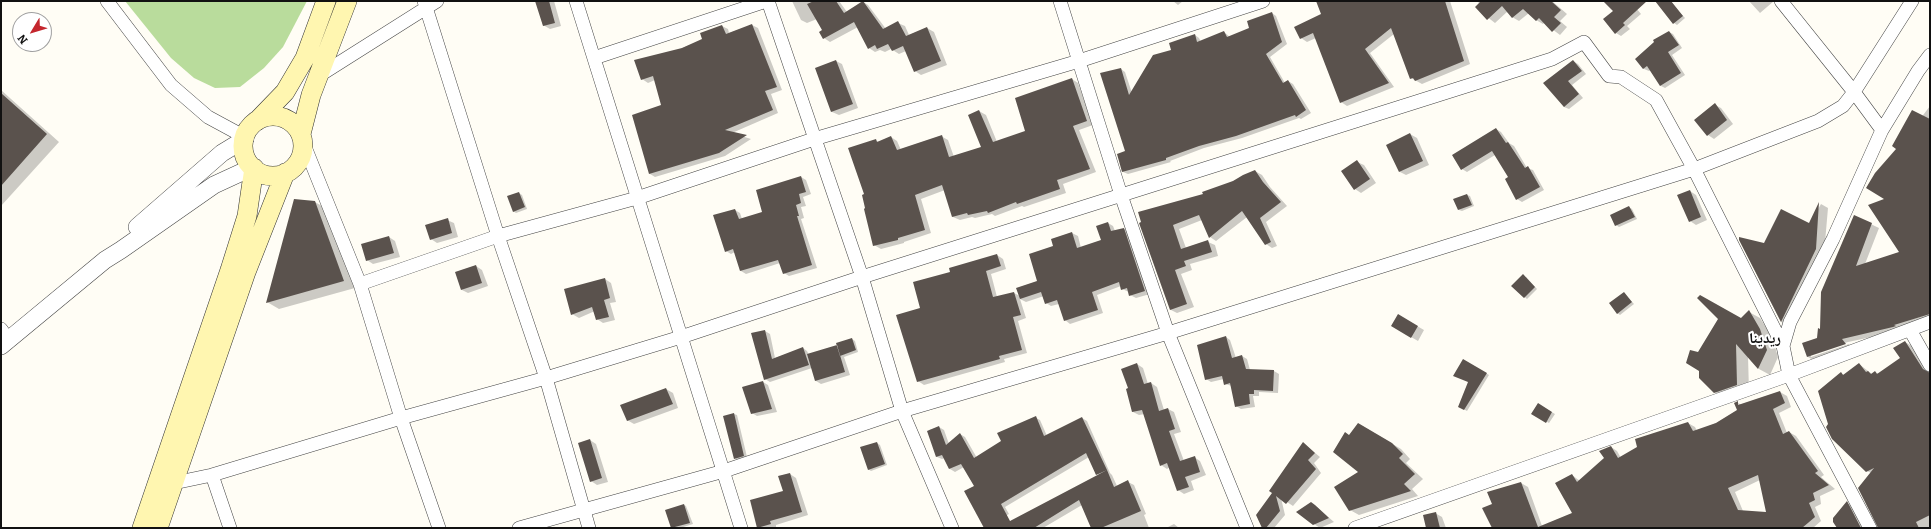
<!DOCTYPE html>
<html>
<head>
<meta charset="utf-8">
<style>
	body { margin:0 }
	#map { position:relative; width:1931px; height:529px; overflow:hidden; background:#fffdf5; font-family:Bitter,serif }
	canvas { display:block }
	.frame { position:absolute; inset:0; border:2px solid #111; pointer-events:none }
	.north { position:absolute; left:12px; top:12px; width:40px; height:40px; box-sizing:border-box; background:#fff; border:1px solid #a0a0a0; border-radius:50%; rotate:232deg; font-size:11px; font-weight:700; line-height:16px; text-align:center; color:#111 }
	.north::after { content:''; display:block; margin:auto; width:14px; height:18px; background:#c4262e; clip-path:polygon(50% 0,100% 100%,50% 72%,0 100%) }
</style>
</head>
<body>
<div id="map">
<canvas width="1931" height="529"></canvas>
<div class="frame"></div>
<div class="north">N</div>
</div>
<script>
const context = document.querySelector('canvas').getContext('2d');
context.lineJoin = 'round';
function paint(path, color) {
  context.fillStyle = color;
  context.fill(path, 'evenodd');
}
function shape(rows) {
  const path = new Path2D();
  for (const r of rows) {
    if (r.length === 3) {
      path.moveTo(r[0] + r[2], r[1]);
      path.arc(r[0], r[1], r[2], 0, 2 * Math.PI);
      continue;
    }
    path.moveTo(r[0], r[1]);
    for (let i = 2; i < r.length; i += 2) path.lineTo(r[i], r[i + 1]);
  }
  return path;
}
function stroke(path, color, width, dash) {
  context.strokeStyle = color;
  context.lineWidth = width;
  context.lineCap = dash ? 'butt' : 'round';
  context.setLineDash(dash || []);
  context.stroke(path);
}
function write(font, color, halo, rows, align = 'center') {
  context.font = font + ' Bitter,"Noto Naskh Arabic",serif';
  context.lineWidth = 4;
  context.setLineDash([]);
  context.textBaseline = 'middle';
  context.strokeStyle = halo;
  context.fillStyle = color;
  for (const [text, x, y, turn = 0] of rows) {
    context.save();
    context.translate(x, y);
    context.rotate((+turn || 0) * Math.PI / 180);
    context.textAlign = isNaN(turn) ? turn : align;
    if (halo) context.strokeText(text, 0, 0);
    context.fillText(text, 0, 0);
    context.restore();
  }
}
const forest = shape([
	[125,1,307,1,283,47,264,68,240,87,215,88,194,78,171,58]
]);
const shadow = shape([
	[536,1,554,1,561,26,550,29,543,25],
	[792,1,839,1,847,12,862,1,868,5,886,29,898,23,905,26,909,35,927,28,934,32,947,65,921,75,915,71,906,51,899,54,891,49,885,52,880,50,875,52,869,48,858,27,830,42,824,38,823,30,817,19,807,23,801,20],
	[1173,1,1183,1,1178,5],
	[1317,1,1450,1,1470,64,1422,84,1411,78,1394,34,1370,53,1394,87,1347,106,1341,102,1316,38,1307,42,1301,38,1323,14],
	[1478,1,1552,1,1567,14,1560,21,1567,27,1560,35,1544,23,1543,24,1536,20,1529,13,1519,21,1512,17,1508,11,1495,23,1482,13],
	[1625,1,1632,3,1641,14,1627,26,1630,29,1621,36,1616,33],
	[1749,1,1774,1,1760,13],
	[1673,5,1685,18,1677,25,1674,23],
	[1272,13,1276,16,1287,44,1270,57,1285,83,1288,81,1293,84,1311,113,1301,119,1299,118,1242,138,1204,148,1170,161,1171,162,1128,174,1123,172,1127,152,1121,69,1125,72,1132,93,1172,50,1195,35,1199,38,1201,42,1224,32,1230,37,1250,29],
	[752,25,758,28,782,90,771,94,778,113,732,133,751,139,725,156,655,177,650,174,662,106,655,80,648,83,642,79,682,48,703,40,722,26,728,29,729,33],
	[1669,32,1673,34,1682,48,1672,55,1685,75,1665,88,1661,86,1651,70,1649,71,1644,69,1636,59],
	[836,61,842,64,858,108,839,115,832,112],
	[1573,61,1578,64,1586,74,1572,85,1583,98,1569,109,1564,107,1545,83],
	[1072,79,1078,83,1093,125,1079,130,1096,172,1063,184,1066,193,1024,207,1022,206,995,216,992,214,975,218,972,217,960,220,953,217,945,190,921,199,931,233,904,242,904,243,881,249,874,245,866,209,866,195,875,140,879,142,891,137,897,141,901,150,941,136,948,140,954,157,982,147,979,111,986,115,997,142,1026,132],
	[1,90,59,142,1,206],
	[1715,105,1721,108,1733,124,1714,139,1708,135],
	[1930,106,1930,320,1900,331,1848,342,1811,355,1811,357,1849,344,1852,348,1815,361,1808,357,1818,338,1854,216,1879,228,1865,264,1900,252,1886,200,1898,148],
	[1496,129,1501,132,1509,143,1514,146,1527,168,1533,170,1544,190,1522,202,1517,199,1506,180,1510,178,1495,155,1467,172,1462,169],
	[1410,134,1417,138,1429,165,1406,175,1400,172],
	[1357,162,1364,165,1376,183,1361,193,1355,189],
	[1255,171,1262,175,1270,187,1287,206,1266,222,1277,246,1272,248,1266,244,1247,217,1216,241,1210,237,1202,220,1179,229,1186,248,1208,242,1215,245,1218,256,1190,264,1192,270,1181,274,1194,307,1177,313,1171,310,1140,224],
	[801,177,806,180,811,194,803,197,806,206,801,207,804,218,801,219,817,268,789,276,784,273,780,263,746,274,741,271,735,252,731,254,726,251,735,210,740,213,742,219,763,213],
	[1690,191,1696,195,1707,220,1696,225,1690,221],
	[519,193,522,195,527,209,516,213,513,211],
	[1467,195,1470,196,1474,206,1462,211,1459,210],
	[315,202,327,209,355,288,279,309,267,302],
	[1821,204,1828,208,1824,254,1790,326,1781,322,1740,240,1765,244,1809,225],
	[1629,207,1632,209,1637,219,1619,227,1616,225],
	[447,220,454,223,458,237,437,243,431,239],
	[1108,223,1113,226,1115,231,1124,229,1129,232,1150,294,1136,298,1130,295,1129,292,1122,289,1121,286,1097,295,1103,313,1070,324,1065,320,1059,304,1051,306,1046,303,1044,296,1026,302,1020,299,1026,318,1018,321,1027,353,1004,359,1005,362,924,385,918,381,952,272,997,255,1003,259,1006,269,991,274,997,297,1014,293,1020,296,1039,282,1054,247,1072,233,1078,236,1081,248,1102,240],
	[389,237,395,241,400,257,373,264,367,260],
	[476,266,482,270,488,286,468,293,462,290],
	[1526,277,1537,289,1527,299,1513,286],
	[605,279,611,283,616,302,610,303,615,320,603,323,597,319,595,311,579,318,572,314],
	[1624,293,1634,304,1620,315,1617,313],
	[1749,312,1760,318,1772,337,1778,357,1770,375,1759,369,1748,356,1749,391,1727,399,1715,392,1699,354,1742,320],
	[1398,315,1424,330,1418,341,1392,326],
	[765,331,770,334,775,358,803,348,807,351,809,355,837,347,852,339,855,341,858,352,844,357,850,375,821,384,816,381,812,368,770,382,765,379],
	[1226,337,1230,340,1236,358,1242,356,1247,359,1250,370,1274,371,1279,374,1278,393,1259,392,1259,396,1253,396,1255,407,1241,409,1236,406,1232,386,1225,384,1224,379,1211,382,1206,379],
	[1905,342,1912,346,1930,374,1930,528,1879,528,1871,473,1867,471,1830,424,1841,373,1844,375,1859,364,1872,374,1875,372,1879,374,1901,358],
	[1463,360,1489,375,1467,411,1460,407,1469,382],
	[1137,364,1143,368,1148,384,1151,383,1157,387,1164,410,1168,409,1174,412,1181,432,1174,434,1184,461,1194,457,1200,461,1206,475,1191,481,1194,490,1184,494,1178,490,1170,467,1167,469,1161,465,1145,414,1139,415,1133,412,1129,389],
	[763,382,768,385,777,412,757,416,752,413],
	[666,389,673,393,678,408,634,424,627,420],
	[1780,392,1787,396,1791,407,1779,413,1787,433,1789,432,1796,436,1824,475,1821,477,1835,489,1820,496,1821,504,1815,507,1821,521,1813,528,1489,528,1492,527,1493,504,1521,483,1528,487,1542,526,1573,513,1572,475,1580,481,1605,458,1611,447,1617,451,1621,458,1688,423,1695,427,1697,431,1716,423,1738,410,1735,404,1738,403,1742,405],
	[1760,480,1768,513,1743,511,1735,492],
	[1538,404,1555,414,1549,423,1533,414],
	[734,414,737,415,747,457,738,460,735,458,724,417],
	[1036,418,1040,420,1047,436,1082,418,1087,421,1110,473,1112,475,1117,486,1128,482,1134,485,1146,514,1144,515,1149,528,1092,528,1082,505,1043,528,1005,528,1099,475,1096,474,1089,457,1005,507,1009,514,987,525,975,486,964,467,955,472,950,469,945,458,942,459,937,457,929,430,939,427,944,430,949,444,960,434,965,437,977,458],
	[1359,424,1401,449,1410,459,1406,463,1423,479,1412,489,1418,496,1359,515,1350,510,1360,472,1349,436],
	[590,440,596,444,608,482,597,485,591,481],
	[877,443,880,445,887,465,871,471,868,469],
	[1303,443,1320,457,1314,463,1321,473,1293,506,1281,498,1285,515,1274,528,1264,528,1274,493],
	[790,474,796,478,808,515,776,525,776,527,774,528,758,527,784,492],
	[1847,503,1853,506,1866,528,1838,528],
	[684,505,686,506,693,524,680,528,672,528,666,510],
	[1317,507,1334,522,1320,528,1314,524],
	[1435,513,1442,517,1446,528,1427,528],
	[1174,524,1179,528,1166,528]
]);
const building = shape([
	[535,1,549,1,555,23,543,26],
	[814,1,836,1,844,13,863,1,883,29,898,21,906,36,927,27,941,61,914,72,903,46,892,51,888,44,877,49,875,45,868,49,854,22,823,39,819,32,822,30,807,4],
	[1316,1,1445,1,1464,61,1415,81,1413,78,1410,79,1391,28,1365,49,1389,83,1340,103,1313,33,1300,39,1294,27,1321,14],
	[1481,1,1551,1,1561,10,1554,17,1561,23,1552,32,1539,18,1536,21,1523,9,1512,18,1502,6,1487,20,1475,7],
	[1603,1,1647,1,1623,23,1625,25,1615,34,1603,19,1613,11],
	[1655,1,1671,1,1683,16,1673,24],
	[1272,12,1282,42,1266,54,1283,83,1288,80,1306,110,1296,117,1295,115,1236,136,1199,146,1166,158,1166,160,1122,172,1117,154,1125,151,1100,73,1121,68,1129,95,1153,55,1171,50,1169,43,1195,34,1197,42,1224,31,1227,37,1249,28,1247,21],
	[752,24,777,87,765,91,773,110,725,130,747,135,719,153,649,174,632,115,661,105,653,76,641,80,634,60,682,48,702,39,700,33,722,25,726,34],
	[1669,31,1679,45,1668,52,1681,73,1660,86,1647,66,1643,69,1635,59,1654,42,1653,40],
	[836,60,853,104,831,112,815,68],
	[1573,60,1582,71,1568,81,1579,94,1564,107,1543,83],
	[1072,78,1087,121,1073,126,1090,169,1057,180,1060,189,1017,204,1016,202,988,213,987,211,968,215,967,213,952,217,942,185,915,195,925,230,898,238,898,240,873,246,864,209,865,208,862,195,864,194,848,148,876,139,877,142,891,136,897,150,942,135,949,157,981,147,968,115,979,110,993,142,1025,131,1015,98],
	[1,93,47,134,1,186],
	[1715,103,1727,120,1707,136,1694,120],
	[1912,110,1930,119,1930,314,1894,325,1896,326,1893,327,1842,339,1846,344,1807,357,1802,343,1817,338,1818,328,1820,329,1821,292,1854,215,1872,223,1856,266,1899,252,1868,205,1884,199,1866,188,1875,173,1896,149,1892,146],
	[1496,128,1506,143,1508,142,1525,168,1528,166,1540,187,1516,200,1505,179,1508,177,1492,151,1461,170,1452,155],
	[1410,133,1423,161,1399,172,1386,145],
	[1357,160,1370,179,1354,190,1341,171],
	[1255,170,1263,182,1281,202,1260,218,1271,242,1265,245,1242,211,1209,238,1199,215,1173,225,1181,249,1208,240,1212,252,1184,261,1186,266,1175,270,1187,304,1170,310,1139,223,1141,222,1138,212,1203,194,1202,192,1233,181,1243,175],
	[801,176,806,192,799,194,801,203,796,205,799,216,797,216,812,265,783,274,778,260,740,271,733,249,725,252,713,215,735,209,739,219,762,212,756,190],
	[1690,190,1701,217,1689,222,1677,195],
	[519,192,525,207,513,212,507,196],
	[1467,194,1472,205,1458,210,1453,199],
	[294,199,315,201,344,281,266,303],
	[1819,202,1816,249,1781,322,1739,240,1739,237,1764,243,1781,209,1809,223],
	[1629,206,1635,217,1615,226,1610,215],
	[448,218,452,233,430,240,425,225],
	[1108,222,1111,231,1124,228,1145,291,1129,296,1127,288,1121,290,1119,282,1092,292,1098,310,1064,321,1057,300,1045,304,1041,292,1020,299,1016,288,1037,281,1029,254,1053,246,1051,239,1072,232,1077,248,1101,240,1096,226],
	[389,236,394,253,366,261,361,244],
	[997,254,1001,266,986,271,993,297,1014,292,1021,315,1013,317,1022,350,999,356,1000,359,917,382,896,315,920,308,913,282,950,272,949,268],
	[476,265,482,283,461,290,455,272],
	[1523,274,1535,287,1524,298,1511,286],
	[605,278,610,298,604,300,609,317,596,320,592,307,571,315,564,289],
	[1624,292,1632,302,1617,314,1609,303],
	[1700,295,1741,318,1749,310,1760,329,1767,350,1758,369,1736,344,1737,385,1714,393,1699,378,1699,371,1686,363,1690,350,1698,352,1718,319,1697,298],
	[1398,314,1418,326,1411,338,1391,326],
	[765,330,772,359,803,347,809,365,764,380,751,333],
	[1226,336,1232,358,1242,355,1246,369,1274,370,1273,391,1254,390,1254,394,1249,394,1250,404,1235,407,1230,383,1224,385,1222,376,1205,380,1197,345],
	[852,338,856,350,840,356,836,343],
	[1905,341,1923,369,1930,373,1930,515,1916,522,1919,528,1878,528,1858,488,1874,468,1866,472,1832,439,1826,427,1828,424,1818,391,1841,372,1843,375,1859,363,1866,372,1868,371,1871,374,1875,371,1877,374,1900,358,1893,348],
	[837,345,845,372,815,381,807,354],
	[1463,359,1487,373,1464,410,1458,407,1468,382,1453,376],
	[1137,363,1144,384,1151,382,1159,411,1168,408,1175,429,1169,431,1180,461,1195,456,1200,472,1185,477,1189,487,1177,491,1167,463,1160,466,1142,410,1132,412,1126,389,1128,388,1121,369],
	[763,381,772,409,751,414,742,387],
	[666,388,673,404,627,421,620,405],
	[1780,391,1785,403,1773,409,1783,434,1789,431,1818,471,1815,473,1829,485,1813,493,1815,500,1809,503,1815,517,1802,528,1492,528,1482,508,1492,504,1487,492,1521,482,1538,527,1572,513,1555,483,1572,474,1577,482,1604,458,1599,451,1611,446,1618,458,1637,447,1635,439,1688,422,1693,431,1716,423,1737,410,1734,403,1738,401,1738,405],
	[1758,475,1766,512,1738,510,1728,488],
	[1538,403,1552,412,1546,423,1531,414],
	[734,413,744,456,734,459,723,416],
	[1036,416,1044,436,1082,417,1107,470,1096,475,1086,453,1001,504,1010,521,1107,470,1114,487,1128,480,1141,511,1101,528,1091,528,1079,500,1034,528,984,528,964,491,974,486,961,464,949,469,942,455,936,457,927,431,939,426,946,445,960,433,974,458,1001,441,997,433],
	[1358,423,1392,443,1403,454,1399,458,1415,474,1404,484,1411,491,1349,511,1334,487,1358,472,1333,452,1345,432,1349,435],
	[590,439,602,478,590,482,578,443],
	[877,442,885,464,868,470,860,447],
	[1303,442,1315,453,1308,460,1316,469,1286,504,1276,496,1280,511,1266,528,1262,528,1256,515,1272,493,1269,491],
	[790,473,802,512,770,521,771,524,757,528,750,500,783,491,778,476],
	[1847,501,1861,528,1837,528,1833,522,1833,518],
	[1311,502,1315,505,1329,518,1313,525,1296,512],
	[684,504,690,523,671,528,665,510],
	[1436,512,1440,528,1426,528,1423,515]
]);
const minor = shape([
	[107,1,171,85,208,117,245,137],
	[424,1,498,236,546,378,589,528],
	[576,1,741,528],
	[768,1,862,277,902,411,952,528],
	[1060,1,1121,195,1168,333,1247,528],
	[1781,1,1854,92,1882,130],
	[594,58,766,1],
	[320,75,437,1],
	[303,142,360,284,401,418,439,528],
	[360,284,498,236,637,198,814,139,1079,61,1263,1],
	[1,329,9,340],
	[1910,330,1930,365],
	[1783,346,1790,322,1833,239,1882,130,1918,71,1930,55],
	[212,475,230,528],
	[174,483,212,475,401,418,546,378,681,337,862,277,1552,59,1584,42,1609,76,1621,77,1656,100,1694,169,1783,346,1789,375,1870,528],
	[519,528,724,471,902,411,1168,333,1694,169,1818,121,1843,106,1854,92,1912,1],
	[1355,528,1789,375,1930,322]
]);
const tertiary = shape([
	[137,227,222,153,245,139],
	[1,346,105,260,121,250,214,185,253,167]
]);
const secondary = shape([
	[273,146,30],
	[257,121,285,92,305,58,326,1],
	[301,134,311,95,347,1],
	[142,528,230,270,247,216,254,168],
	[158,528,246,272,285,173]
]);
const neighbourhoodNames = [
	["ريدينا",1765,339]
];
paint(forest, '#b9dc9c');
paint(shadow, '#0003');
paint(building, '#5a524d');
stroke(minor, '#444', 14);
stroke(tertiary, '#444', 18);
stroke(secondary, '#333', 20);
stroke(minor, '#fff', 13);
stroke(tertiary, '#fff', 17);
stroke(secondary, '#fff6b0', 19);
write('bold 15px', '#111', '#fff', neighbourhoodNames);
</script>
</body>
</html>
